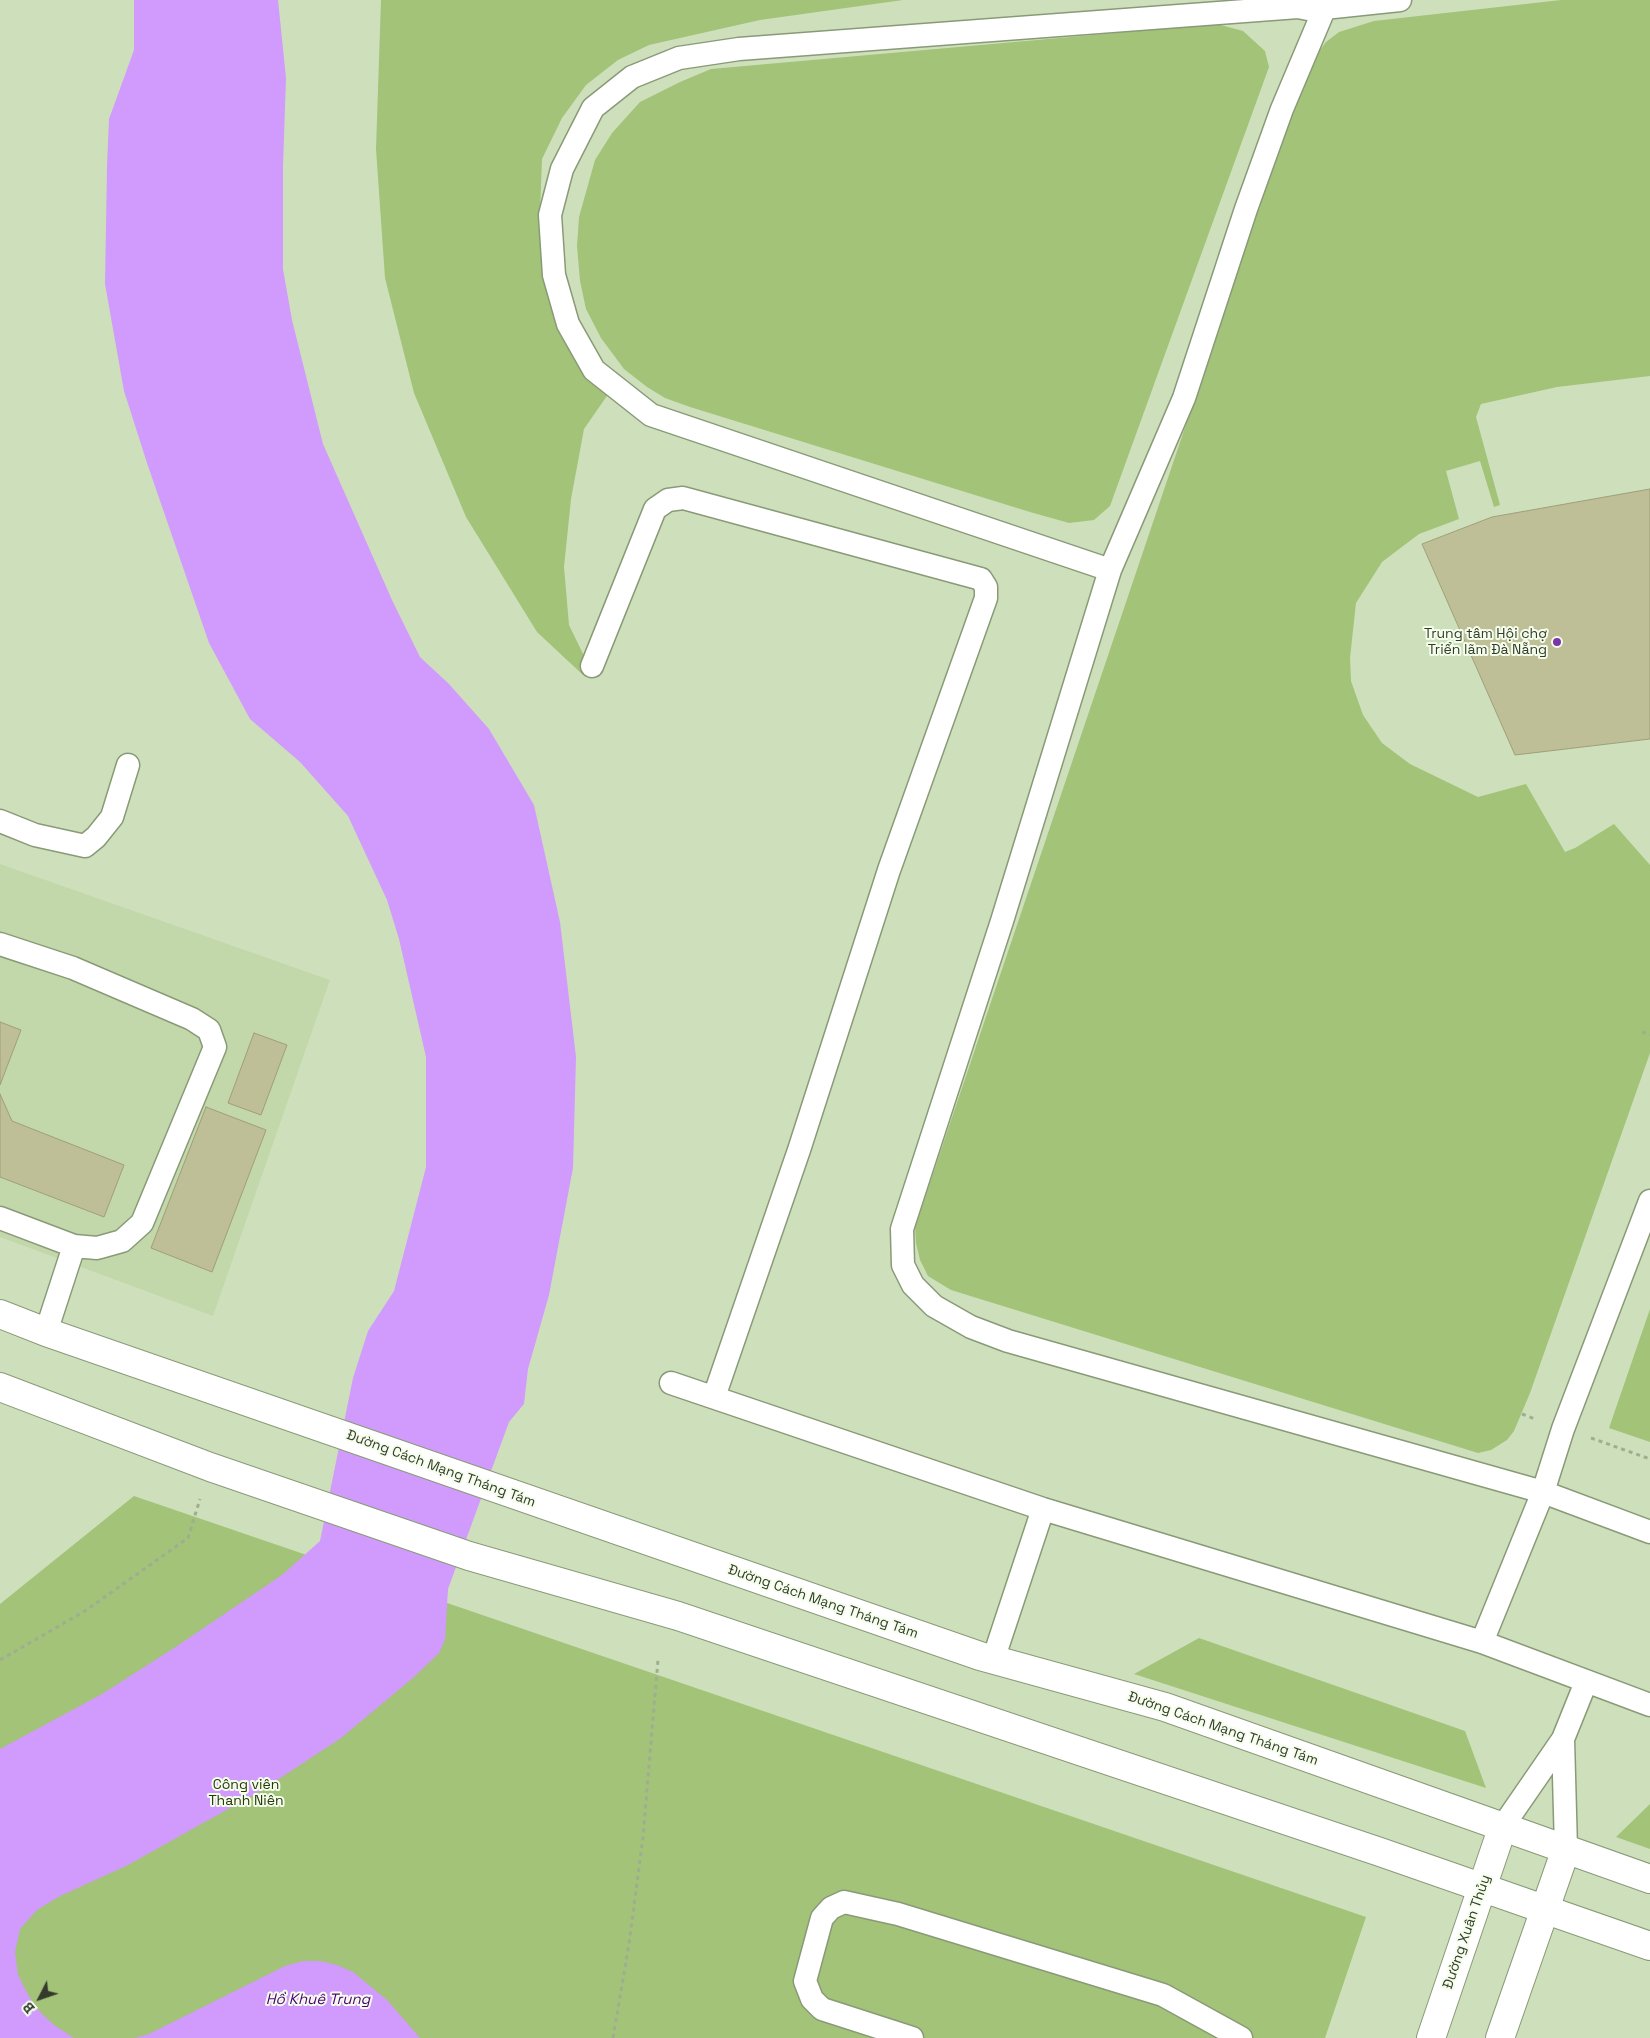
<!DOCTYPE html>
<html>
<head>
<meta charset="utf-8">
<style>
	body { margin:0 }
	#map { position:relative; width:1650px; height:2038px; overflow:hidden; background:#cee0bb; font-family:"Space Grotesk",sans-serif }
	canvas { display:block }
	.north { position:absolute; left:15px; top:1973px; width:50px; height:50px; -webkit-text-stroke:4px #f4feeb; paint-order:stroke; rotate:229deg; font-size:14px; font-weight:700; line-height:20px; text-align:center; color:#343b2d }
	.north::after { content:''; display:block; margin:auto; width:18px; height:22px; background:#343b2d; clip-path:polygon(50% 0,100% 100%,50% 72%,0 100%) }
</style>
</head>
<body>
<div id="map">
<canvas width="1650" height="2038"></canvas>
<div class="north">B</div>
</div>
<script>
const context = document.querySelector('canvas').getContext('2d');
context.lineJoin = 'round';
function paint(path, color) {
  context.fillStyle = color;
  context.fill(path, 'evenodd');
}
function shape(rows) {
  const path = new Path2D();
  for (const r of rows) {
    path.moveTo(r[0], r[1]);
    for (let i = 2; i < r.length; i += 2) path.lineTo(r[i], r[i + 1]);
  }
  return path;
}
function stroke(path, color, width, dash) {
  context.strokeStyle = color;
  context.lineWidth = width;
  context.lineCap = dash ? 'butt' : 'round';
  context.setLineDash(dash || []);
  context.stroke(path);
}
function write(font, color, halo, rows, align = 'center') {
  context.font = font + ' "Space Grotesk",sans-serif';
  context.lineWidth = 4;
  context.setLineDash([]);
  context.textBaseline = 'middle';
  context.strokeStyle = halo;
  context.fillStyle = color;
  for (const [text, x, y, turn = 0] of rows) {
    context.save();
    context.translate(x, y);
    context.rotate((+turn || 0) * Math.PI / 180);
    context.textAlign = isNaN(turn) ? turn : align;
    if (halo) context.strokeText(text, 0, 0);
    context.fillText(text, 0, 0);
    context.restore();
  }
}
const built = shape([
	[0,864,330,980,213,1316,0,1237]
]);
const green = shape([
	[381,0,903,0,760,20,649,45,618,60,586,85,562,118,542,159,540,212,553,297,611,390,584,429,571,499,564,567,569,625,586,660,583,675,537,632,466,517,414,393,385,278,376,149],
	[1561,0,1650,0,1650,376,1557,387,1481,404,1476,417,1500,505,1494,507,1480,461,1446,471,1459,519,1419,534,1382,562,1356,603,1350,658,1351,681,1363,715,1382,743,1410,764,1478,797,1526,784,1565,852,1575,848,1614,824,1650,865,1650,1053,1530,1393,1514,1431,1507,1440,1491,1450,1478,1453,951,1290,928,1276,920,1260,916,1243,915,1227,1302,81,1311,62,1326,42,1339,32,1374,21],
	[1217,24,1243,31,1265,51,1269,67,1110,506,1094,520,1069,523,1030,512,690,407,665,398,647,387,624,369,601,338,586,309,580,281,577,246,579,217,595,160,612,133,640,102,680,82,711,69],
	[1650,1309,1650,1442,1609,1428],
	[134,1496,1366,1917,1325,2038,0,2038,0,1604],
	[1199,1638,1465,1731,1486,1788,1134,1674],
	[1650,1804,1650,1849,1616,1837]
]);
const water = shape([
	[134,0,278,0,286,78,283,166,283,269,292,320,323,444,392,600,420,657,449,684,489,729,534,805,560,922,576,1057,573,1168,549,1295,528,1369,524,1404,509,1422,448,1589,445,1640,439,1653,414,1677,341,1738,262,1790,128,1865,58,1897,37,1910,20,1929,15,1952,18,1975,28,1995,40,2012,54,2025,74,2038,0,2038,0,1749,102,1694,174,1648,282,1575,320,1541,353,1378,368,1331,394,1291,426,1167,426,1057,399,939,387,900,348,816,300,762,250,719,209,643,147,463,124,391,105,284,107,166,109,119,134,50],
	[303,1961,320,1961,337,1965,353,1972,387,2000,420,2038,135,2038,149,2034,285,1966]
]);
const building = shape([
	[1650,489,1650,739,1515,755,1422,544,1492,517,1650,489],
	[0,1022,21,1030,0,1085,0,1022],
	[254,1033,287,1045,261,1115,228,1103,254,1033],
	[0,1094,12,1121,124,1165,104,1217,0,1177,0,1094],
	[206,1107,266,1130,212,1272,151,1248,206,1107]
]);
const path = shape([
	[1642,1032,1650,1035],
	[1522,1414,1535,1419],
	[1591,1438,1650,1459],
	[0,1660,85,1611,188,1538,200,1499],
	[613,2038,629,1944,643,1837,658,1660]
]);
const lane = shape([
	[1323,12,1324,8,1400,0],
	[1110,570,651,415,594,370,568,324,554,275,550,215,562,169,593,108,632,77,679,58,739,49,1298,7,1323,12,1282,109,1246,209,1184,398,1110,570,1002,921,902,1229,903,1265,913,1285,934,1306,971,1327,1008,1341,1543,1492,1650,1532],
	[592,666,655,509,668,500,683,498,981,579,986,587,986,598,889,870,799,1150,714,1397],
	[0,821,35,835,85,846,96,837,112,817,128,765],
	[0,944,73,968,192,1019,209,1030,215,1047,142,1223,122,1241,97,1248,74,1246,0,1218],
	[46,1332,74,1246],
	[671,1383,1043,1509,1482,1642,1650,1705],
	[1482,1642,1543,1492,1563,1429,1650,1201],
	[993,1660,1043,1509],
	[1563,1739,1566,1849],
	[1503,1826,1563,1739,1586,1682],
	[912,2038,822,2009,812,1999,805,1981,822,1918,831,1908,844,1902,898,1914,1163,1995,1241,2038]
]);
const secondary = shape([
	[1431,2038,1503,1826],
	[1500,2038,1566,1849]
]);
const highway = shape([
	[0,1314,46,1332,980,1656,1165,1707,1650,1879],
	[0,1387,210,1467,469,1556,678,1616,1380,1852,1650,1946]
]);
const markers = [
	[1557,642,5,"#7a35a9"]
];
const poiNames = [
	["Trung tâm Hội chợ",1547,634],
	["Triển lãm Đà Nẵng",1547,650]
];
const streetNames = [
	["Đường Cách Mạng Tháng Tám",441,1469,20],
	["Đường Cách Mạng Tháng Tám",823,1602,19],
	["Đường Cách Mạng Tháng Tám",1223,1729,19],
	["Đường Xuân Thủy",1467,1932,-71]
];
const parkNames = [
	["Công viên",246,1785],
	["Thanh Niên",246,1801]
];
const waterNames = [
	["Hồ Khuê Trung",318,2000]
];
paint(built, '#c2d8ab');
paint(green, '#a2c378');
paint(water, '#d09bfc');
paint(building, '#bebe97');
stroke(building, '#9f9f79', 1);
stroke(lane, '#899a77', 25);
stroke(secondary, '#899a77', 30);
stroke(highway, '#899a77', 30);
stroke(path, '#9fae90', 3, [4, 4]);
stroke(lane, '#fff', 22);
stroke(secondary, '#fff', 28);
stroke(highway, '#fff', 28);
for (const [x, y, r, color] of markers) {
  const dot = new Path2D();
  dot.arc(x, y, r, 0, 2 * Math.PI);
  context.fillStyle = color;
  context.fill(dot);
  stroke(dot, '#f4feeb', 2);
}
write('14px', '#343b2d', '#f4feeb', poiNames, 'right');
write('14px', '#343b2d', '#f4feeb', streetNames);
write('14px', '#27380c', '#f4feeb', parkNames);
write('italic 15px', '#500079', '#f4feeb', waterNames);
</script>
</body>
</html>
